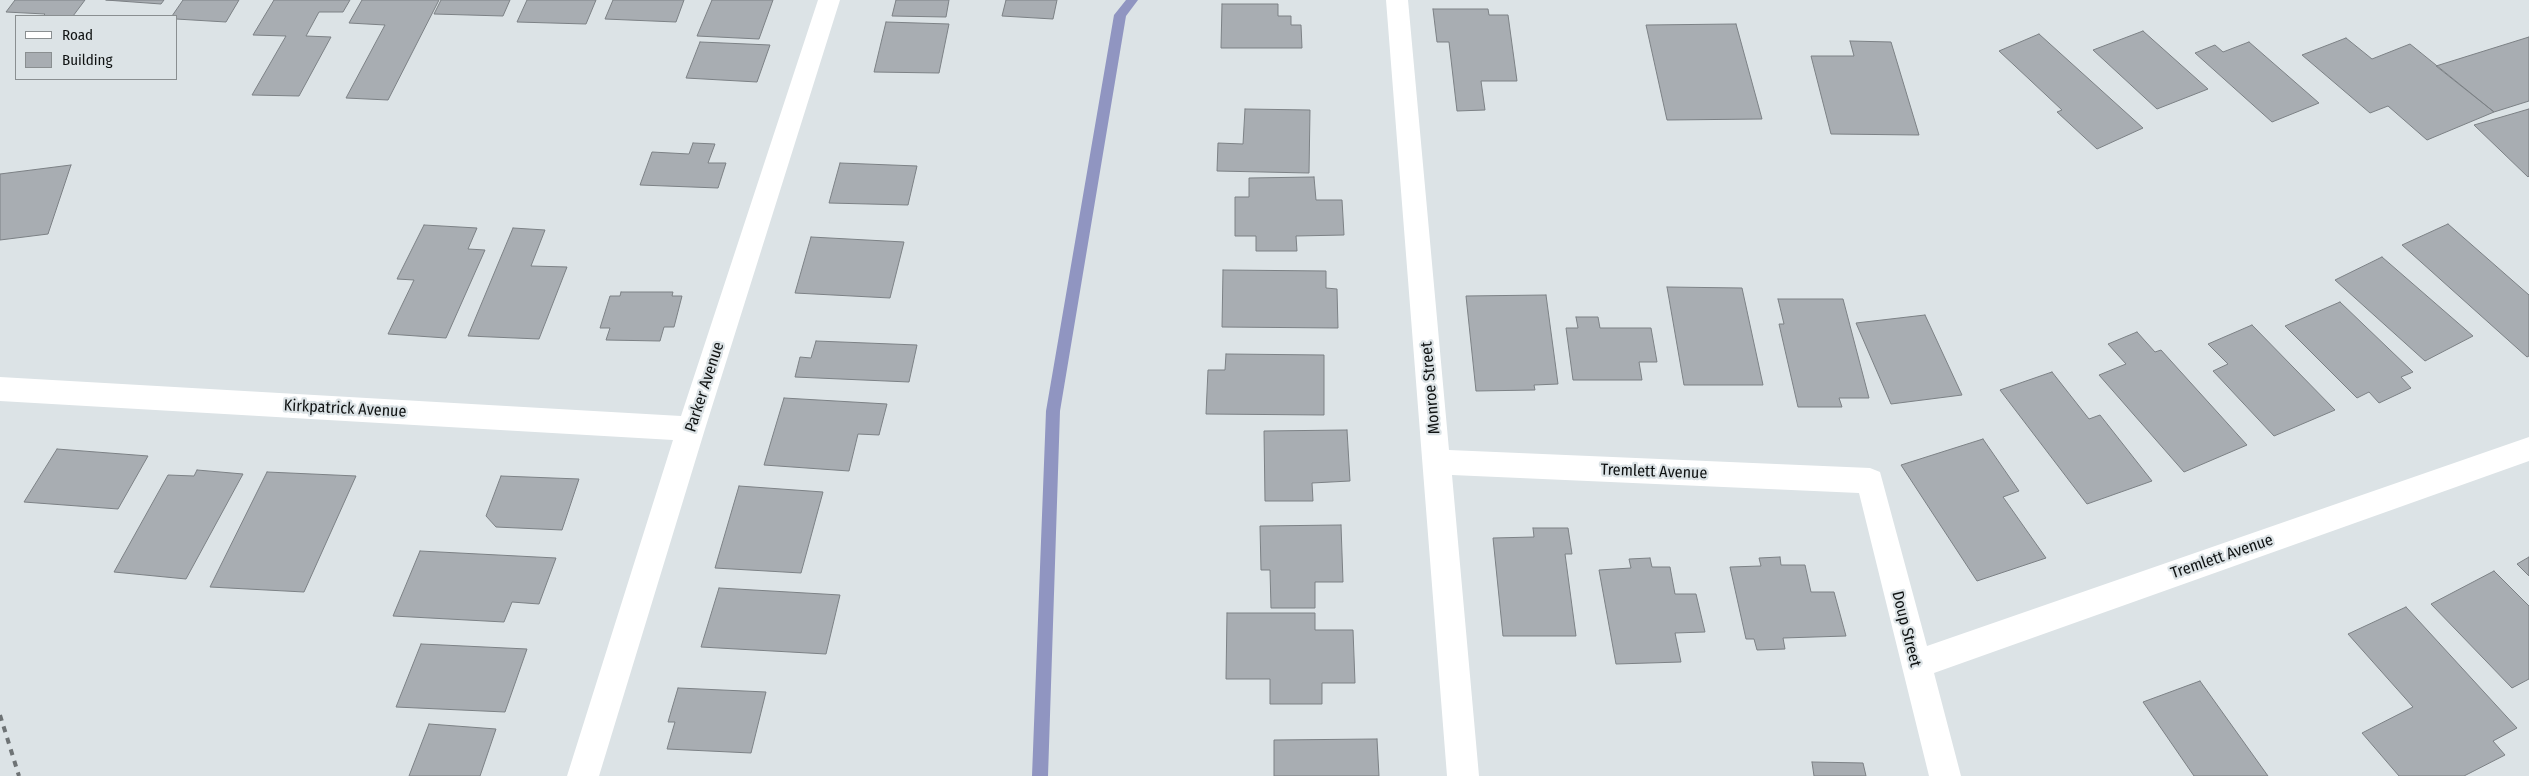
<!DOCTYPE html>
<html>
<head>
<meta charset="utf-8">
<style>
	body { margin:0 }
	#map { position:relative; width:2529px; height:776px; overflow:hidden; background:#dce3e6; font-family:"Fira Sans Condensed",sans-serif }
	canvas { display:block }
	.legend { position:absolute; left:15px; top:15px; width:162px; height:65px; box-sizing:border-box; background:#dce3e6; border:1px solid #8a8f91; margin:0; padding:6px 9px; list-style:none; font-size:15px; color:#0f1212 }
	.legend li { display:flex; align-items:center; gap:10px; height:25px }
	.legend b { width:25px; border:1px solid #8a8f91 }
</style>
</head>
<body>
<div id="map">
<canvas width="2529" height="776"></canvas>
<ul class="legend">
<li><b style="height:6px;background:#fff"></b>Road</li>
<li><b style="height:14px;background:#a8adb2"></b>Building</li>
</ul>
</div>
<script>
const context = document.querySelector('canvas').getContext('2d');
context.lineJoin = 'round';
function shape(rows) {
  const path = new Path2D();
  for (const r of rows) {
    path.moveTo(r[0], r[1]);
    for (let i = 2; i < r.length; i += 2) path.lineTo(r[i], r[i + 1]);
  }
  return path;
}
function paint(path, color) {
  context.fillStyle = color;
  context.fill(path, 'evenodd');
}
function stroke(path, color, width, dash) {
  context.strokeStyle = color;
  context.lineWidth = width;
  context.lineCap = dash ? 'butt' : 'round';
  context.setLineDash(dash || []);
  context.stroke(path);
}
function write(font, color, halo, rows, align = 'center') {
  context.font = font + ' "Fira Sans Condensed",sans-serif';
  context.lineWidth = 4.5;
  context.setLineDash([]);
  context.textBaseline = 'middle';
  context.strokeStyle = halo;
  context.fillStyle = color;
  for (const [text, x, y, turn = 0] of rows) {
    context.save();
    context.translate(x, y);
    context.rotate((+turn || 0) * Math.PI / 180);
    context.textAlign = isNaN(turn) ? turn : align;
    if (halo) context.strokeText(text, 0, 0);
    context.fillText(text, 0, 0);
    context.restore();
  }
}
const stream = shape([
	[1126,0,1138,0,1126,16,1060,411,1048,776,1032,776,1046,411,1114,15,1126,0]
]);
const building = shape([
	[15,0,85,0,73,16,43,16,45,14,6,12,15,0],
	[106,0,164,0,161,4,106,0],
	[183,0,239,0,226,22,176,19,176,16,172,16,183,0],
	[274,0,350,0,343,12,319,12,306,36,331,37,299,96,252,95,286,36,253,35,274,0],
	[362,0,439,0,388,100,346,98,385,25,349,23,362,0],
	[441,0,510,0,503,16,434,14,441,0],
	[527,0,596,0,586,24,517,22,527,0],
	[613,0,684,0,676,22,605,19,613,0],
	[712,0,773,0,759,39,697,36,712,0],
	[896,0,949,0,946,17,892,16,896,0],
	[1006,0,1057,0,1053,19,1002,16,1006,0],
	[1222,4,1278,4,1278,16,1291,16,1291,25,1301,25,1302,48,1221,48,1222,4],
	[1433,9,1488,9,1489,15,1508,15,1517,81,1481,81,1485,110,1457,111,1449,42,1437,42,1433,9],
	[886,22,949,24,939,73,874,72,886,22],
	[1736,24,1762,119,1667,120,1646,25,1736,24],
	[2143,31,2208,89,2157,109,2093,50,2143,31],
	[2039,34,2143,128,2097,149,2057,112,2062,110,1999,51,2039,34],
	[2529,37,2529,101,2494,112,2436,66,2529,37],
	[2346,38,2372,59,2410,44,2494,112,2427,140,2388,106,2370,113,2302,55,2346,38],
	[1850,41,1891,42,1919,135,1831,134,1811,56,1854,56,1850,41],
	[700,42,770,45,757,82,686,78,700,42],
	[2249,42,2319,103,2272,122,2195,53,2215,45,2223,52,2249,42],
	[1245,109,1310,110,1309,173,1217,171,1218,143,1243,144,1245,109],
	[2529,109,2529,176,2528,177,2474,125,2529,109],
	[693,143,715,144,708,163,726,163,718,188,640,185,652,152,689,154,693,143],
	[840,163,917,166,908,205,829,203,840,163],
	[71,165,48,234,0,240,0,174,71,165],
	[1314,177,1316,200,1342,200,1344,235,1296,236,1297,251,1256,251,1256,236,1235,236,1235,197,1249,197,1249,178,1314,177],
	[2448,224,2529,295,2529,356,2527,357,2402,245,2448,224],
	[424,225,477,228,468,249,485,250,446,338,388,334,414,280,397,279,424,225],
	[513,228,545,230,531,266,567,267,539,339,468,336,513,228],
	[811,237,904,242,890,298,795,293,811,237],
	[2382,257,2473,336,2425,361,2335,280,2382,257],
	[1223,270,1326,271,1326,288,1337,289,1338,328,1222,327,1223,270],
	[1667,287,1742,288,1763,385,1684,385,1667,287],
	[621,292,673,292,672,296,682,296,674,327,664,327,660,341,606,340,610,328,600,328,610,296,620,296,621,292],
	[1546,295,1558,384,1534,385,1535,390,1476,391,1466,296,1546,295],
	[1778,299,1843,299,1869,398,1839,398,1842,407,1798,407,1779,324,1784,324,1778,299],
	[2340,302,2413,372,2401,377,2411,388,2379,403,2369,392,2357,398,2285,326,2340,302],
	[1925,315,1962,395,1891,404,1856,323,1925,315],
	[1576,317,1598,317,1600,328,1651,328,1657,362,1639,362,1642,380,1573,380,1566,328,1578,328,1576,317],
	[2252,325,2335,410,2274,436,2213,371,2228,364,2208,344,2252,325],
	[2137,332,2155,352,2161,350,2247,445,2184,472,2099,375,2126,364,2108,344,2137,332],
	[816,341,917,345,909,382,795,377,800,357,811,358,816,341],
	[1226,354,1324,355,1324,415,1206,414,1208,370,1225,370,1226,354],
	[2052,372,2089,419,2100,415,2152,481,2087,504,2000,390,2052,372],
	[784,398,887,404,879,435,858,434,849,471,764,465,784,398],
	[1347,430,1350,481,1312,483,1313,501,1265,501,1264,431,1347,430],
	[1983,439,2019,491,2003,497,2046,558,1977,581,1901,465,1983,439],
	[57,449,148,456,118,509,24,502,57,449],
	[197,470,243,474,186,579,114,572,168,475,194,476,197,470],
	[267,472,356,476,304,592,210,587,267,472],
	[501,476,579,479,562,530,496,527,486,516,501,476],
	[739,486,823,492,801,573,715,568,739,486],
	[1341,525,1343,582,1315,582,1315,608,1271,608,1270,570,1261,570,1260,526,1341,525],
	[1533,528,1568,528,1572,554,1565,554,1576,636,1503,636,1493,538,1534,537,1533,528],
	[420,551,556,558,539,604,512,602,504,622,393,616,420,551],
	[1780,557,1781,565,1805,565,1811,592,1834,592,1846,636,1783,638,1785,649,1757,650,1754,639,1746,639,1730,567,1761,566,1759,558,1780,557],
	[2529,557,2529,576,2517,564,2529,557],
	[1650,558,1652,567,1670,567,1675,594,1696,594,1705,632,1675,633,1681,662,1616,664,1599,570,1631,568,1629,559,1650,558],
	[2494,571,2529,606,2529,679,2512,688,2431,604,2494,571],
	[719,588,840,595,826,654,701,647,719,588],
	[2406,607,2517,728,2493,741,2505,755,2464,776,2399,776,2362,733,2413,707,2348,634,2406,607],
	[1227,613,1315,613,1315,630,1353,630,1355,683,1322,683,1322,704,1270,704,1270,679,1226,679,1227,613],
	[421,644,527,649,505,712,396,707,421,644],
	[2200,681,2268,776,2194,776,2143,702,2200,681],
	[678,688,766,692,751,753,667,749,675,722,668,722,678,688],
	[429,724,496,729,480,776,409,776,429,724],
	[1377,739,1379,776,1274,776,1274,740,1377,739],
	[1812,762,1863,763,1866,776,1814,776,1812,762]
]);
const minor = shape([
	[818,0,840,0,705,429,599,776,567,776,673,440,0,401,0,377,681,416,818,0],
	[1386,0,1408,0,1449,450,1870,468,1880,472,1927,646,2529,437,2529,461,1934,673,1961,776,1929,776,1859,493,1452,475,1479,776,1447,776,1386,0]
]);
const rail = shape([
	[0,715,19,776]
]);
const streetNames = [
	["Parker Avenue",705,387,-72],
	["Monroe Street",1431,388,-95],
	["Kirkpatrick Avenue",345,409,3],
	["Tremlett Avenue",1654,472,2],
	["Tremlett Avenue",2222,557,-19],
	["Doup Street",1906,629,76]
];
paint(stream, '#9095c1');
paint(building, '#a8adb2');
stroke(building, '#7c8185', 1);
paint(minor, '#fff');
stroke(rail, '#6e7375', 4, [6, 6]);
write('16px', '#0f1212', '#dce3e6', streetNames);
</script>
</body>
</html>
